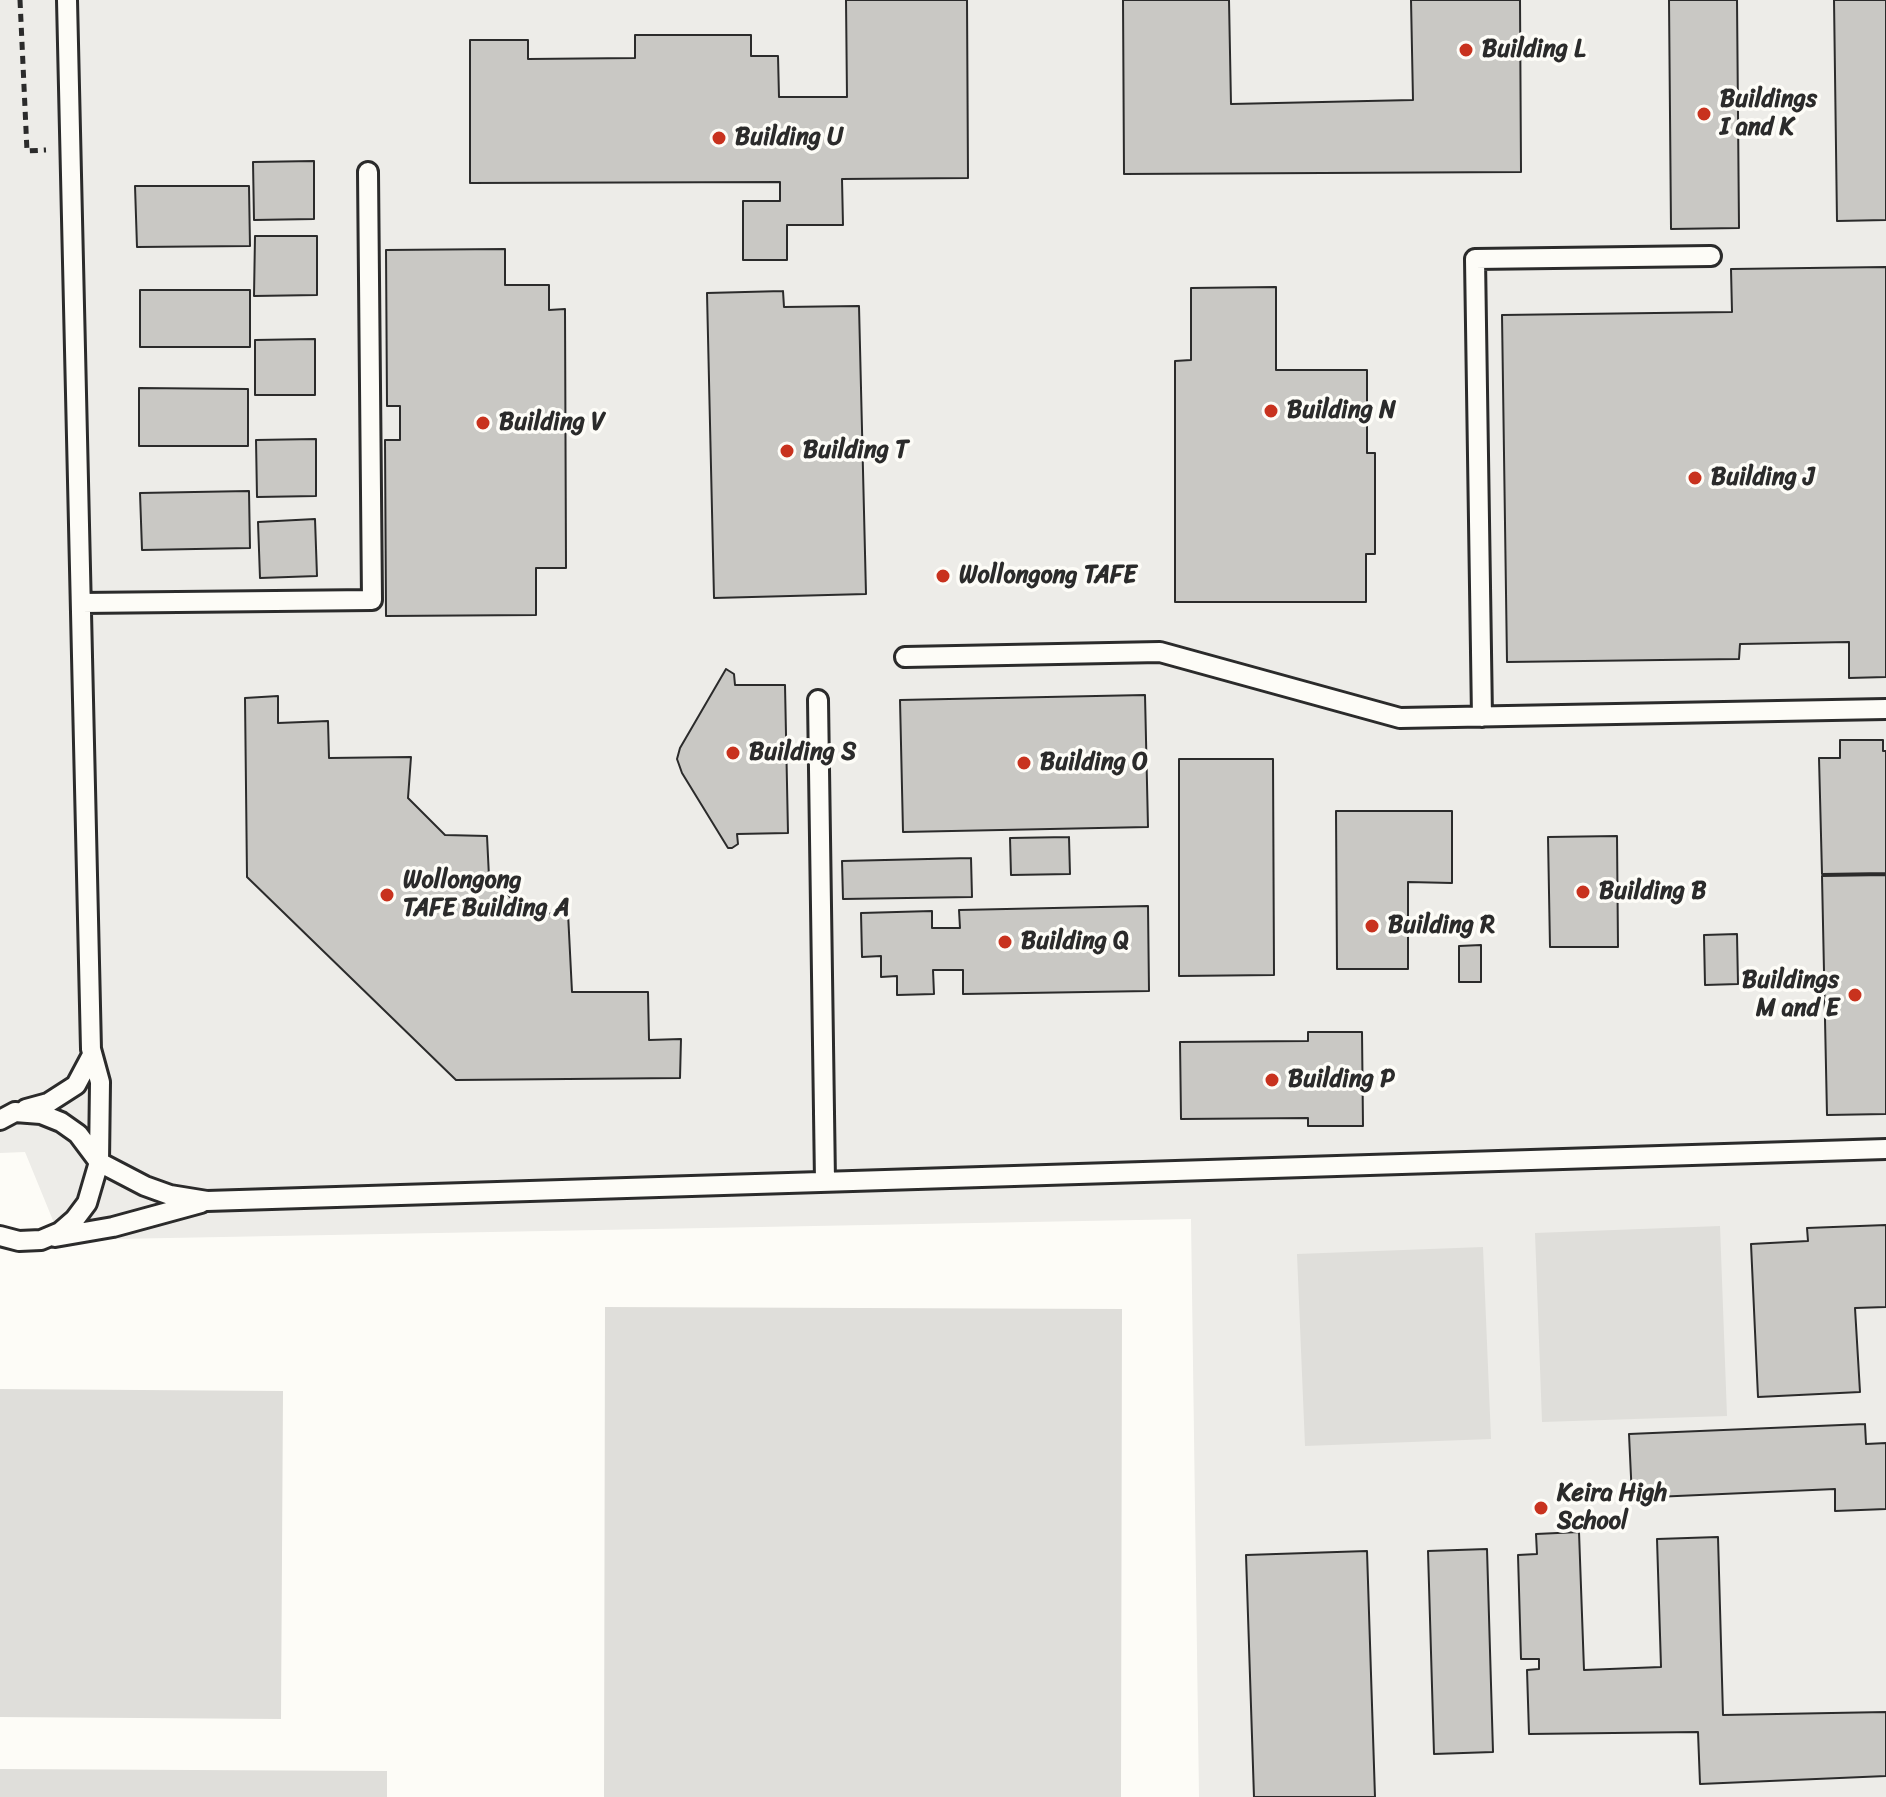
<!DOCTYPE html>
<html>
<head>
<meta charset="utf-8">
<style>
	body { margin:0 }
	canvas { display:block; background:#fdfcf7 }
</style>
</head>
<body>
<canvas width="1886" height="1797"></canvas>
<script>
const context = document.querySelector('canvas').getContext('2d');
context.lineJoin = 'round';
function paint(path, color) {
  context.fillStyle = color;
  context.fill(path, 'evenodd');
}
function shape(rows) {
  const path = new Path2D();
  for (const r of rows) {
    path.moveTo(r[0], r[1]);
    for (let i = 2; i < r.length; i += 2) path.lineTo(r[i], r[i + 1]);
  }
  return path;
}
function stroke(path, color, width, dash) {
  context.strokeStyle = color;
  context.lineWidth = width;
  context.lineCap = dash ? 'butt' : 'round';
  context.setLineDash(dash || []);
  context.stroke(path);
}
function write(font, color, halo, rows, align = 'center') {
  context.font = font + ' Sriracha,sans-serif';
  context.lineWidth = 7;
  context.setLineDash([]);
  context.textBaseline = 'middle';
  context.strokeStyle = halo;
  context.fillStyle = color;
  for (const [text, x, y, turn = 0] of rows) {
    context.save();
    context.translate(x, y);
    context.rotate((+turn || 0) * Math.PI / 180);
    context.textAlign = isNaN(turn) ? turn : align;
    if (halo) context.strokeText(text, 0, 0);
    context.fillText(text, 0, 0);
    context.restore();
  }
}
const built = shape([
	[0,0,1886,0,1886,1797,1199,1797,1191,1219,61,1240,25,1152,0,1153]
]);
const green = shape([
	[1720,1226,1727,1416,1542,1422,1535,1233],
	[1483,1247,1491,1439,1305,1446,1297,1254],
	[605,1307,1122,1309,1121,1797,604,1797],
	[0,1389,283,1391,281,1719,0,1717],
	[0,1769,387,1771,387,1797,0,1797]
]);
const building = shape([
	[846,0,967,0,968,178,842,179,843,225,787,225,787,260,743,260,743,201,780,201,780,182,470,183,470,40,528,40,528,59,635,58,635,35,751,35,751,56,778,56,779,97,847,97,846,0],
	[1123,0,1229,0,1231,104,1413,100,1411,0,1520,0,1521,172,1124,174,1123,0],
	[1669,0,1737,0,1739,228,1671,229,1669,0],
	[1834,0,1886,0,1886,220,1837,221,1834,0],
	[314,161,314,219,254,220,253,162,314,161],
	[135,186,249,186,250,246,137,247,135,186],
	[255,236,317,236,317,295,254,296,255,236],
	[505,249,505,285,549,285,549,310,565,309,566,568,536,568,536,615,386,616,385,440,400,440,400,406,387,406,386,250,505,249],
	[1886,267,1886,677,1849,678,1849,642,1740,644,1739,659,1507,662,1502,315,1732,312,1731,269,1886,267],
	[1276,287,1276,370,1367,370,1367,453,1375,453,1375,554,1366,554,1366,602,1175,602,1175,361,1191,360,1191,288,1276,287],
	[140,290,250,290,250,347,140,347,140,290],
	[783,291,784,307,859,306,866,594,714,598,707,293,783,291],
	[315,339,315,395,255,395,255,340,315,339],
	[139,388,248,389,248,446,139,446,139,388],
	[316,439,316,496,257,497,256,440,316,439],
	[249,491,250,548,142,550,140,493,249,491],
	[315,519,317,576,260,578,258,522,315,519],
	[726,669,734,674,735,685,785,685,788,833,737,834,738,844,732,848,728,848,682,773,677,759,680,748,726,669],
	[1145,695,1148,827,903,832,900,700,1145,695],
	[278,696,278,723,328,721,329,758,411,757,408,798,445,835,487,836,489,877,528,914,568,913,572,992,648,992,649,1040,681,1039,680,1078,456,1080,247,877,245,698,278,696],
	[1840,740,1883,740,1883,751,1886,751,1886,873,1822,874,1819,758,1840,758,1840,740],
	[1179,759,1273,759,1274,975,1179,976,1179,759],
	[1336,811,1452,811,1452,883,1408,882,1408,969,1337,969,1336,811],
	[1617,836,1618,947,1550,947,1548,837,1617,836],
	[1069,837,1070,874,1011,875,1010,838,1069,837],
	[971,858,972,897,843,899,842,861,971,858],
	[1886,875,1886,1114,1827,1115,1822,876,1886,875],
	[1148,906,1149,991,963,994,963,970,933,970,934,994,897,995,897,976,881,977,881,956,862,957,861,913,932,911,932,928,960,928,959,910,1148,906],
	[1737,934,1738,984,1705,985,1704,935,1737,934],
	[1481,945,1481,982,1459,982,1459,946,1481,945],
	[1308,1032,1362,1032,1363,1126,1308,1126,1308,1118,1181,1119,1180,1042,1308,1041,1308,1032],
	[1886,1225,1886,1307,1855,1308,1860,1392,1758,1397,1751,1244,1808,1241,1807,1228,1886,1225],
	[1865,1424,1866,1444,1886,1443,1886,1509,1835,1511,1835,1489,1632,1498,1629,1434,1865,1424],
	[1579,1532,1584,1670,1661,1667,1657,1539,1718,1537,1723,1715,1886,1712,1886,1776,1700,1784,1698,1732,1529,1734,1527,1670,1539,1669,1539,1659,1521,1659,1518,1555,1537,1554,1536,1534,1579,1532],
	[1487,1549,1493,1752,1434,1754,1428,1551,1487,1549],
	[1367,1551,1375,1797,1254,1797,1246,1555,1367,1551]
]);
const path = shape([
	[20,0,27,151,46,150]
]);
const lane = shape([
	[81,603,372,600,368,172],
	[905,657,1160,652,1400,718,1886,709],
	[818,700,825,1181],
	[1482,717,1475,259,1711,256],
	[26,1109,48,1103,76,1085,92,1055],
	[0,1120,15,1112,41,1114,61,1122,78,1134,99,1162,145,1186,170,1195,207,1201,1886,1149],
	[0,1236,19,1241,41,1240,60,1232,75,1219,87,1203,99,1162,100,1082,91,1049,67,0],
	[55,1237,113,1227,201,1203]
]);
const markers = [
	[1466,50,8,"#c8321e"],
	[1704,114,8,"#c8321e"],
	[719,138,8,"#c8321e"],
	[1271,411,8,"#c8321e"],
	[483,423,8,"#c8321e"],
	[787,451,8,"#c8321e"],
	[1695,478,8,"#c8321e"],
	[943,576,8,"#c8321e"],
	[733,753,8,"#c8321e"],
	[1024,763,8,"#c8321e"],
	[1583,892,8,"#c8321e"],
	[387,895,8,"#c8321e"],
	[1372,926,8,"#c8321e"],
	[1005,942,8,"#c8321e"],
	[1855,995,8,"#c8321e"],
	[1272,1080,8,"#c8321e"],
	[1541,1508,8,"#c8321e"]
];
const poiNames = [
	["Building L",1482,50],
	["Buildings",1720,100],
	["I and K",1720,128],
	["Building U",735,138],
	["Building N",1287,411],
	["Building V",499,423],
	["Building T",803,451],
	["Building J",1711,478],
	["Wollongong TAFE",959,576],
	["Building S",749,753],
	["Building O",1040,763],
	["Wollongong",403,881],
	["TAFE Building A",403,909],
	["Building B",1599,892],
	["Building R",1388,926],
	["Building Q",1021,942],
	["Buildings",1839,981,"right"],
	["M and E",1839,1009,"right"],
	["Building P",1288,1080],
	["Keira High",1557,1494],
	["School",1557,1522]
];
paint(built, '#edece8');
paint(green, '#dfdeda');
paint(building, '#c9c8c4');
stroke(building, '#2b2b2b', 2);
stroke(lane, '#2b2b2b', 24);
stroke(path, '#2b2b2b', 5, [8, 6]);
stroke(lane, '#fdfcf7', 18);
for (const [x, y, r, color] of markers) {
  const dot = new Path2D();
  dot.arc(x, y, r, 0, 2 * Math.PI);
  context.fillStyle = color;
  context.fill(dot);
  stroke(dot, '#fdfcf7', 3);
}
write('bold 24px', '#2b2b2b', '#fdfcf7', poiNames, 'left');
</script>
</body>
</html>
